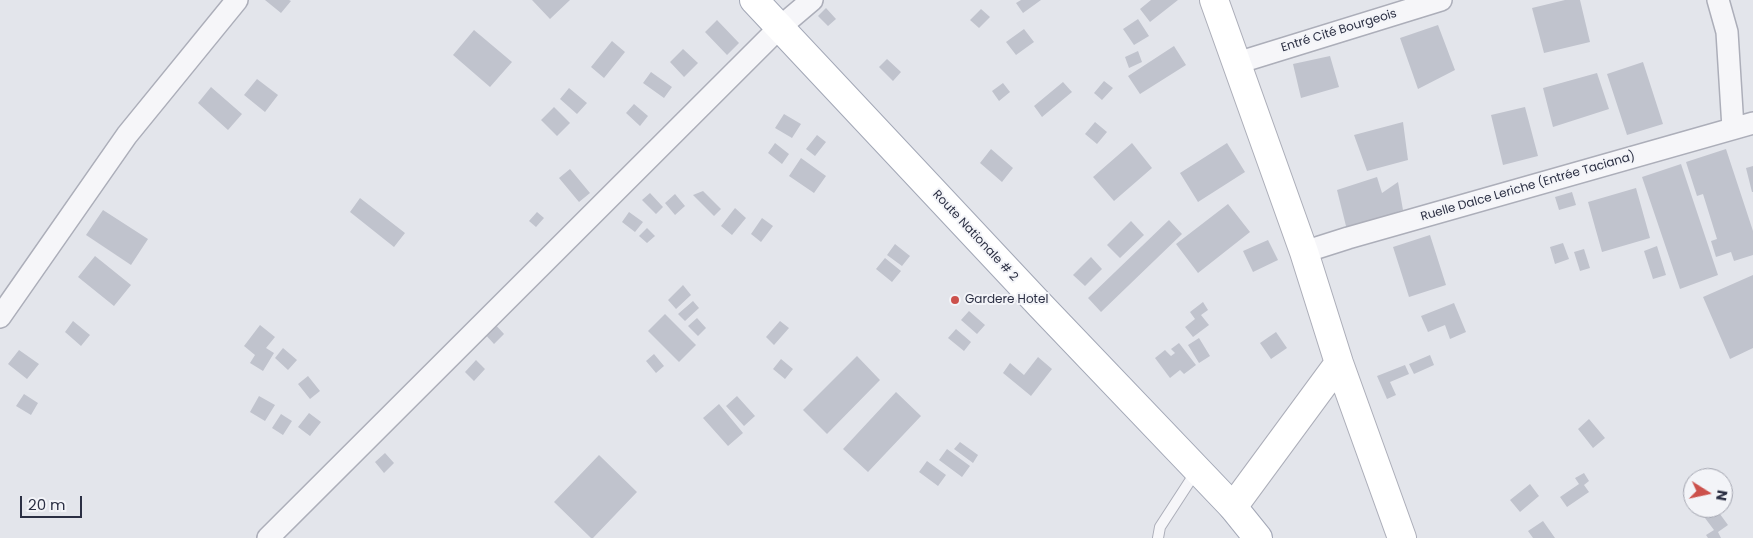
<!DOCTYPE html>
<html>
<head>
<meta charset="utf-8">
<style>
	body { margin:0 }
	#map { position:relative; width:1753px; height:538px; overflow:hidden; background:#e3e5eb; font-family:Poppins,sans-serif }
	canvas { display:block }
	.north { position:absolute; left:1683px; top:468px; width:50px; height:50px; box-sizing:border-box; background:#f3f4f8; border:1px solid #a3a5b0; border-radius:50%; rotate:100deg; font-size:14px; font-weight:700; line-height:20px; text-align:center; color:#2b2f43 }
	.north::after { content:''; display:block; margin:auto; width:18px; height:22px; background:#cc514c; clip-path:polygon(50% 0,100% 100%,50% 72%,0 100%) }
	.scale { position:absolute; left:20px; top:496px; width:62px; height:22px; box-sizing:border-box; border:2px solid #2b2f43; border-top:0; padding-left:6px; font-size:15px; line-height:18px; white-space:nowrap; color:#2b2f43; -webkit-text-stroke:4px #f3f4f8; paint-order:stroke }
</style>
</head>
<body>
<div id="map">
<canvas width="1753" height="538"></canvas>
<div class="north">N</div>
<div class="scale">20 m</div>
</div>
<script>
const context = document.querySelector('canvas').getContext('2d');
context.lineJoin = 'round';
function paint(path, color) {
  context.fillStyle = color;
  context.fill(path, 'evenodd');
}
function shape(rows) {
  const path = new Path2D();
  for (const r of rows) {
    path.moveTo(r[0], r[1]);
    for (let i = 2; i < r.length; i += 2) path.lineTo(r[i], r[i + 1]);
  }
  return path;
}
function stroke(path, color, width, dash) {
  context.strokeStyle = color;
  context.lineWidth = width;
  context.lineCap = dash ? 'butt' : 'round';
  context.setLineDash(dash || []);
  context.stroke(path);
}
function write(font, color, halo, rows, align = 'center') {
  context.font = font + ' Poppins,sans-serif';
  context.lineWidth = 4;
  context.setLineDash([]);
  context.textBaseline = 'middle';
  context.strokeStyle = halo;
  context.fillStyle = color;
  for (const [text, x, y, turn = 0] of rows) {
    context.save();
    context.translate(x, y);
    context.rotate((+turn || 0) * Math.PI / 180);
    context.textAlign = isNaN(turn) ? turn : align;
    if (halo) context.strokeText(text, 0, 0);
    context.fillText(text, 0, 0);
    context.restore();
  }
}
const building = shape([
	[265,0,289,0,291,1,281,13],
	[532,0,570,0,550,19],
	[1021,0,1041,0,1023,13,1016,3],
	[1151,0,1178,0,1150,22,1140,9],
	[1565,0,1580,0,1590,42,1544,53,1532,8],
	[826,8,836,19,828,26,818,16],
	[981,9,990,17,979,28,970,20],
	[1138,19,1149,36,1134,45,1123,29],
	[717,20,739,43,727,55,705,32],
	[1438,25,1455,70,1418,89,1400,38],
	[1024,29,1034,42,1016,55,1006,42],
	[474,30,512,62,490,87,453,55],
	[612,41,625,52,604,78,591,67],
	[1174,46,1186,65,1140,94,1128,76],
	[683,49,698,63,684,77,670,62],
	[1138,51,1142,62,1129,68,1125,57],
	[1330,56,1339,87,1301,98,1293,64],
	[887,59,901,72,893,81,879,67],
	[1643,62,1663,124,1627,135,1607,74],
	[651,72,672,87,664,98,643,83],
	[1597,73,1609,109,1553,127,1543,88],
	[257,79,278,95,265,112,244,95],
	[1104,81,1113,88,1102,100,1094,93],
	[1063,82,1072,92,1042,117,1034,106],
	[1003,83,1010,92,999,101,992,91],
	[211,87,242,114,228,130,198,103],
	[569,88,587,103,577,114,560,99],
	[634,104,648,116,640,126,626,113],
	[554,107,570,123,557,136,541,120],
	[1525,107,1538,156,1503,165,1491,115],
	[784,114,801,124,792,138,775,128],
	[1095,122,1107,132,1097,144,1085,134],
	[1403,122,1408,160,1367,171,1354,135],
	[817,135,826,142,815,156,806,149],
	[775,143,789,154,782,164,768,153],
	[1132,143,1152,168,1114,201,1093,177],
	[1227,143,1245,172,1198,202,1180,173],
	[991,149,1013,168,1002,182,980,163],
	[1726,149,1753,231,1753,255,1734,261,1731,252,1716,257,1711,241,1717,239,1703,194,1697,196,1686,162],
	[801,158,826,176,814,193,789,176],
	[1681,164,1718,275,1680,289,1642,177],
	[1753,166,1753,192,1752,192,1746,168],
	[570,169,590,193,579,202,559,178],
	[1377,177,1382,193,1398,182,1403,210,1347,230,1337,190],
	[1636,188,1650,238,1602,252,1588,202],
	[703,191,721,209,714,216,693,195],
	[1572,192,1576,205,1559,210,1555,197],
	[650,193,663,207,656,214,642,200],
	[675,194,685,206,675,215,665,203],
	[360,198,405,233,394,247,350,212],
	[1228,204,1250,232,1198,273,1176,244],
	[735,208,746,218,732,235,721,226],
	[103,210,148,239,131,265,86,235],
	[537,212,544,218,536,227,529,221],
	[629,212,643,222,635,232,622,222],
	[762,218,773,226,761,242,751,234],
	[1169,220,1182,234,1101,312,1088,298],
	[1131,221,1144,235,1120,258,1107,245],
	[647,228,655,236,647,243,639,236],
	[1430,235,1446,285,1409,297,1393,247],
	[1268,240,1278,260,1253,272,1243,251],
	[1563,243,1569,259,1555,264,1550,247],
	[895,244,910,256,902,266,887,255],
	[1657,246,1666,275,1653,279,1644,251],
	[1584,249,1590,268,1580,271,1574,252],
	[95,256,131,285,114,306,78,277],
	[1091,257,1102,269,1085,286,1073,275],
	[885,258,901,271,892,282,876,269],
	[1753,275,1753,348,1730,359,1703,297],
	[683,285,691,295,676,309,668,300],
	[693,301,699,308,685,321,678,314],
	[1203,302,1208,310,1201,315,1209,325,1193,337,1185,327,1195,319,1190,312],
	[1454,303,1466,332,1450,339,1445,325,1428,332,1421,316],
	[969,311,985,325,977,334,961,320],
	[665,314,696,345,679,362,648,331],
	[697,318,706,328,698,336,688,326],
	[73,321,90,335,81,346,65,332],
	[780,321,789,328,774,345,766,337],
	[493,322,504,334,494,344,483,332],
	[260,325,275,337,266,348,274,353,263,371,250,363,255,355,244,346],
	[956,329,971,342,964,351,948,338],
	[1276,332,1287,348,1271,359,1260,343],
	[1199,338,1210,356,1199,363,1188,345],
	[1179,343,1196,365,1184,374,1180,370,1170,378,1155,358,1165,350,1171,356,1175,353,1171,349],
	[283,348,297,360,288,370,275,358],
	[19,350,39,364,27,379,8,364],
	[654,354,664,366,656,373,646,361],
	[1430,355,1434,365,1414,374,1409,364],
	[857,356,880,380,827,434,803,410],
	[1038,357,1052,369,1031,396,1003,373,1010,363,1024,375],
	[781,359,793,369,785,379,773,369],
	[476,360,485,369,474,381,465,372],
	[1405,365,1409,374,1390,382,1396,395,1387,399,1377,376],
	[308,376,320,391,310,399,298,384],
	[896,392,921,416,868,472,843,449],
	[24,394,38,403,31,415,16,406],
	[259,396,275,405,265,421,250,412],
	[737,396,755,416,744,426,726,406],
	[719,404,743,433,728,446,703,418],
	[309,413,321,422,310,436,298,427],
	[281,414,292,421,283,435,272,428],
	[1589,419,1605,438,1593,448,1578,429],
	[960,442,978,455,973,463,954,449],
	[947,449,970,466,962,477,939,460],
	[385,453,394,463,384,473,375,462],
	[599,455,637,492,593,538,591,538,554,502],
	[927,461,946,475,938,486,919,472],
	[1584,473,1589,481,1584,485,1589,492,1567,507,1560,497,1579,484,1575,478],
	[1530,484,1539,496,1520,512,1510,500],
	[1717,510,1728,525,1718,532,1721,538,1708,538,1706,535,1714,530,1705,518],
	[1543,521,1555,538,1533,538,1528,531]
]);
const lane = shape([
	[1158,538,1160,527,1197,470]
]);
const street = shape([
	[1718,0,1727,32,1733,128],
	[1237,63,1441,0],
	[1304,252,1348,238,1753,123],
	[0,317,127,135,237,0],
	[268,538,779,28,812,0]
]);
const secondary = shape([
	[1214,0,1304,252,1339,363,1402,538],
	[1233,507,1339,363]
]);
const primary = shape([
	[754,0,1040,305,1233,507,1258,538]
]);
const markers = [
	[955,300,5,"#cc514c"]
];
const streetNames = [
	["Entré Cité Bourgeois",1339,31,-17],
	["Ruelle Dalce Leriche (Entrée Taciana)",1528,187,-16],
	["Route Nationale # 2",975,236,47]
];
const poiNames = [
	["Gardere Hotel",965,300]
];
paint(building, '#c0c3cd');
stroke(lane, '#acaeb9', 12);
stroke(street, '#acaeb9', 24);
stroke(secondary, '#acaeb9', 30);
stroke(primary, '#a2a7b6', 30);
stroke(lane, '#f6f6f9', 10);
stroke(street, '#f6f6f9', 21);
stroke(secondary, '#fff', 28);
stroke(primary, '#fff', 28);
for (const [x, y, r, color] of markers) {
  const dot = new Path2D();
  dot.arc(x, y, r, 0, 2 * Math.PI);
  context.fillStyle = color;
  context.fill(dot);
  stroke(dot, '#f3f4f8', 2);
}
write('12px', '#2b2f43', '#f3f4f8', streetNames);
write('12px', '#2b2f43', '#f3f4f8', poiNames, 'left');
</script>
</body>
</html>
